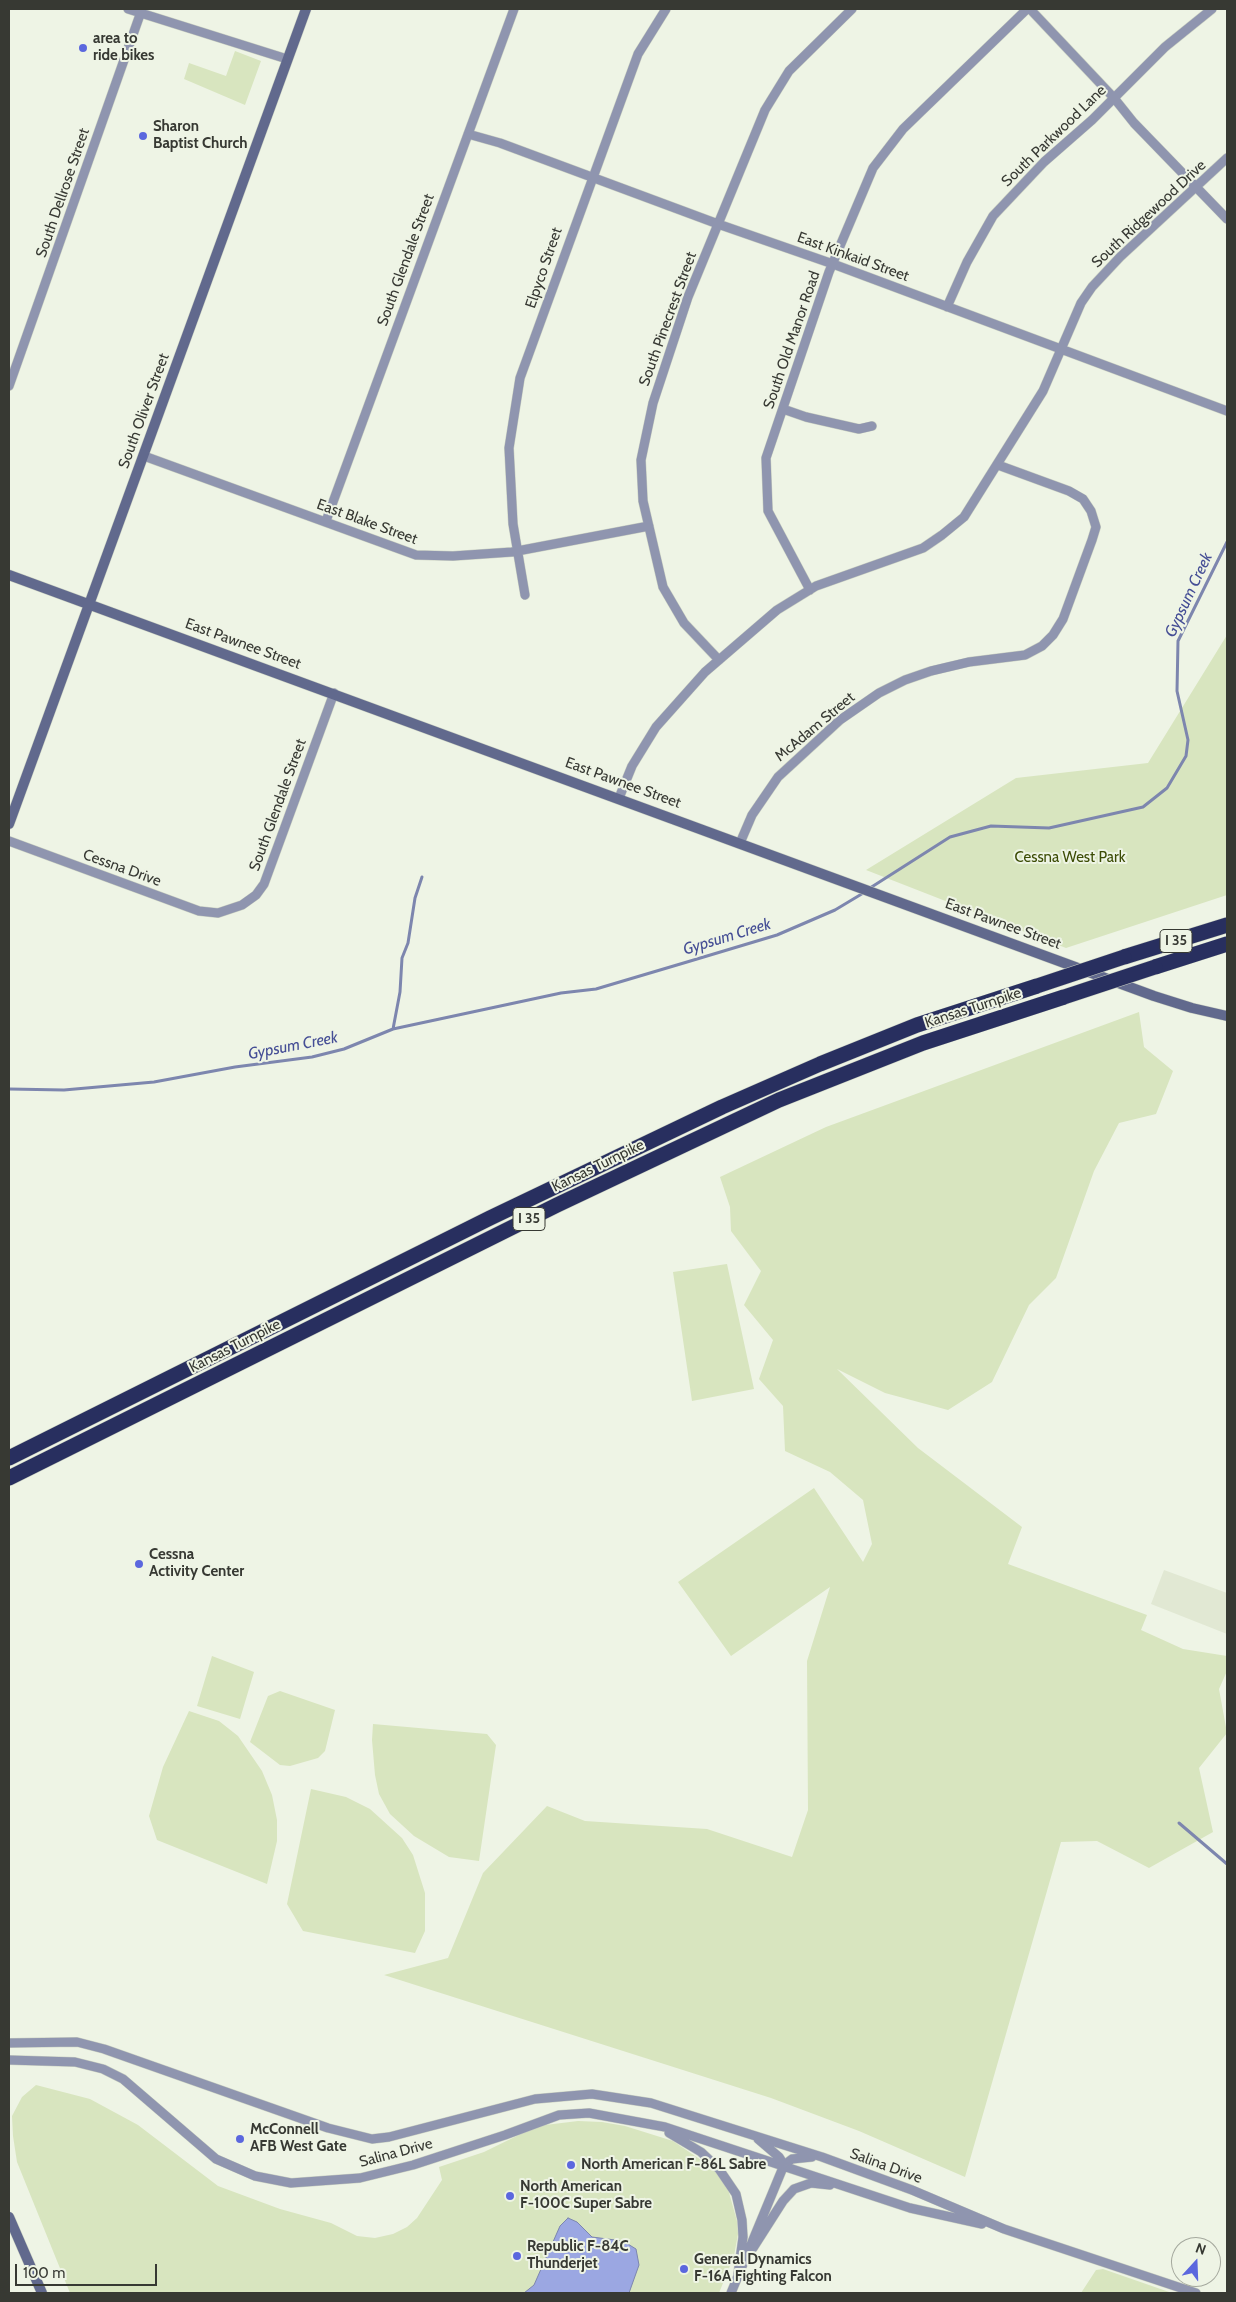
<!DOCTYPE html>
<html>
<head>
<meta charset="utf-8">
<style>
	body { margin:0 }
	#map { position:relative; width:1236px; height:2302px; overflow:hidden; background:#eef4e5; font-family:Cabin,sans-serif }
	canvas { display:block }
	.frame { position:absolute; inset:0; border:10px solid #373933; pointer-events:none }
	.north { position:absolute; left:1171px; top:2237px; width:50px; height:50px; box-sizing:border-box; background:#eef4e5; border:1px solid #a5a99e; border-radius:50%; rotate:20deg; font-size:14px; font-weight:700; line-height:20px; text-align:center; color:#373933 }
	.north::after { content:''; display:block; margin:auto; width:18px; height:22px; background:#5b67de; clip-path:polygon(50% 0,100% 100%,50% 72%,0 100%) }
	.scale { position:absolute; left:15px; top:2264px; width:142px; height:22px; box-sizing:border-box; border:2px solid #373933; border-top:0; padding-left:6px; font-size:15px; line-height:18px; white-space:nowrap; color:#373933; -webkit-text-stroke:4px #eef4e5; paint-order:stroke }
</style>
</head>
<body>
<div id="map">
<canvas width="1236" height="2302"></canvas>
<div class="frame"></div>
<div class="north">N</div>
<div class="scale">100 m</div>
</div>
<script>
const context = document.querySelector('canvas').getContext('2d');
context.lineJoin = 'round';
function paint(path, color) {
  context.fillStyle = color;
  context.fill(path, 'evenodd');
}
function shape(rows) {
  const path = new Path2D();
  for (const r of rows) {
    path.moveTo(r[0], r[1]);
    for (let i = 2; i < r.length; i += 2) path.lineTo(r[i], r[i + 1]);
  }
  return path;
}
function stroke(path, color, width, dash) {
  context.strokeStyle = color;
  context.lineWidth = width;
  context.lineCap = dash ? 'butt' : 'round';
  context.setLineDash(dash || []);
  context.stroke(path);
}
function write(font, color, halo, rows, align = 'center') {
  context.font = font + ' Cabin,sans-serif';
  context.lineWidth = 4;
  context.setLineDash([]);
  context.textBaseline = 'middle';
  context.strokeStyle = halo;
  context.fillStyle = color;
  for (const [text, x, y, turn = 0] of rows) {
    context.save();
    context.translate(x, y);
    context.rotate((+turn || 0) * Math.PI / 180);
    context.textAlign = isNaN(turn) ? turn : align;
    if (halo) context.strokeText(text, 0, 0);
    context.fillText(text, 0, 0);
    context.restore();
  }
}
const built = shape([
	[1164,1570,1227,1593,1227,1634,1151,1604]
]);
const green = shape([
	[235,51,261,61,245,105,184,79,189,63,226,76],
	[1227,635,1227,895,1066,948,866,870,1016,778,1148,763],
	[1139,1012,1144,1047,1173,1071,1156,1114,1119,1123,1094,1171,1056,1278,1029,1305,992,1382,948,1410,885,1393,837,1369,918,1448,1022,1527,1008,1564,1147,1615,1141,1630,1183,1649,1227,1656,1227,1671,1219,1689,1227,1733,1199,1768,1213,1832,1149,1868,1097,1841,1061,1842,965,2177,859,2131,771,2098,384,1975,448,1958,483,1873,547,1806,585,1821,707,1829,792,1857,808,1810,807,1661,830,1587,731,1656,678,1582,814,1488,863,1562,872,1544,863,1500,830,1472,785,1451,783,1406,759,1379,773,1340,744,1305,761,1271,731,1231,730,1207,720,1177,826,1127],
	[727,1264,754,1389,692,1401,673,1272],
	[212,1656,254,1672,240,1719,197,1706],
	[280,1691,335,1710,325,1751,318,1758,290,1766,280,1765,250,1742,268,1696],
	[189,1711,219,1721,238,1736,262,1771,272,1795,277,1820,277,1841,267,1884,157,1840,149,1816,163,1767],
	[373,1724,487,1734,496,1745,479,1861,449,1857,414,1836,390,1814,379,1794,375,1775,372,1740],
	[311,1789,346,1797,370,1809,402,1838,413,1855,425,1893,425,1931,415,1953,303,1931,287,1904],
	[36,2085,90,2099,138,2125,218,2186,280,2209,331,2223,357,2236,375,2238,393,2234,407,2227,417,2218,442,2180,439,2167,484,2152,537,2126,578,2121,602,2122,625,2126,673,2141,701,2160,717,2173,728,2189,737,2221,738,2234,734,2256,719,2293,70,2293,17,2162,13,2136,12,2116,22,2097],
	[1103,2269,1172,2293,1081,2293,1096,2270]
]);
const water = shape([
	[568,2218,577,2222,592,2237,623,2241,636,2249,639,2265,629,2293,524,2293,534,2285,560,2226,568,2218]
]);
const stream = shape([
	[870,888,950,837,991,826,1049,828,1143,807,1167,788,1186,756,1188,740,1177,691,1178,641,1227,542],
	[393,1029,400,992,402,958,408,943,415,898,422,877],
	[9,1089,64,1090,154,1082,235,1067,312,1057,344,1049,393,1029,561,993,596,989,687,962,777,935,835,910,865,892],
	[1179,1823,1227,1864]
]);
const street = shape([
	[128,9,287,59],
	[1030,9,1114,98,1134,123,1227,219],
	[468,134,500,143,718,224,833,264,1227,411],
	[947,307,967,262,993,216,1044,162,1092,120,1165,47,1212,9],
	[9,386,142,9],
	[783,409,806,417,859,429,872,426],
	[144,456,416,555,453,556,512,552,649,526],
	[326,521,514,9],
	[810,590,768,511,766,458,829,272,873,168,903,129,1027,9],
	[525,595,513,524,509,448,520,378,638,54,666,9],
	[719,660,684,623,663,587,643,501,641,460,653,403,688,297,765,110,789,71,852,9],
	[619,798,632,766,656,727,705,672,777,610,816,586,923,548,942,535,964,517,1043,391,1081,303,1092,287,1120,257,1227,158],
	[9,841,199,911,218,913,242,905,256,895,264,884,334,693],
	[740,843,752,815,778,777,840,720,879,693,905,680,931,671,969,662,1025,655,1042,646,1053,635,1063,619,1092,540,1096,527,1091,511,1083,499,1069,491,998,465],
	[9,2043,77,2042,104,2049,328,2128,372,2139,389,2137,535,2099,592,2094,651,2103,822,2157,912,2190,1004,2229,1196,2293],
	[9,2060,75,2062,103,2069,123,2079,216,2159,255,2176,291,2183,360,2178,413,2165,505,2135,559,2115,589,2113,665,2127,910,2208,982,2224],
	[669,2133,701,2152,719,2169,736,2194,742,2220,743,2237,738,2274],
	[758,2139,779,2157,784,2165],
	[753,2248,783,2201,794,2189,811,2183,830,2185],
	[731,2293,784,2165,792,2159,812,2157]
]);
const secondary = shape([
	[9,575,1154,996,1192,1008,1227,1016],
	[9,824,306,9],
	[9,2217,42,2293]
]);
const highway = shape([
	[1124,957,1227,925],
	[1155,967,1227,944],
	[9,1458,490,1218,722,1107,820,1064,917,1025,1037,986],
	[9,1478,557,1205,779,1100,923,1043,1064,997]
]);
const highwayBridge = shape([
	[1037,986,1124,957],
	[1064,997,1155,967]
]);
const markers = [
	[83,48,5,"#5b67de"],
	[143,136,5,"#5b67de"],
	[139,1564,5,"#5b67de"],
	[240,2139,5,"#5b67de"],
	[571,2165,5,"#5b67de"],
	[510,2196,5,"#5b67de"],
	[517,2256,5,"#5b67de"],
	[684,2269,5,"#5b67de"]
];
const shields = [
	[1176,941,32],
	[529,1219,32]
];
const shieldNames = [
	["I 35",1176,941],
	["I 35",529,1219]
];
const poiNames = [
	["area to",93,39],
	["ride bikes",93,56],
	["Sharon",153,127],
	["Baptist Church",153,144],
	["Cessna",149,1555],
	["Activity Center",149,1572],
	["McConnell",250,2130],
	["AFB West Gate",250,2147],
	["North American F-86L Sabre",581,2165],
	["North American",520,2187],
	["F-100C Super Sabre",520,2204],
	["Republic F-84C",527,2247],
	["Thunderjet",527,2264],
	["General Dynamics",694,2260],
	["F-16A Fighting Falcon",694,2277]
];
const streetNames = [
	["South Parkwood Lane",1054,136,-44],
	["South Dellrose Street",63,193,-71],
	["South Ridgewood Drive",1149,214,-43],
	["East Kinkaid Street",853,257,20],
	["South Glendale Street",406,260,-70],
	["Elpyco Street",544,268,-71],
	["South Pinecrest Street",668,319,-70],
	["South Old Manor Road",792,340,-71],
	["South Oliver Street",144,411,-70],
	["East Blake Street",367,522,20],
	["East Pawnee Street",243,644,20],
	["McAdam Street",815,727,-40],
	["East Pawnee Street",623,783,20],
	["South Glendale Street",278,805,-70],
	["Cessna Drive",122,868,20],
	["East Pawnee Street",1003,924,20],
	["Kansas Turnpike",973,1008,-18],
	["Kansas Turnpike",598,1166,-26],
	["Kansas Turnpike",235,1346,-27],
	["Salina Drive",396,2153,-15],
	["Salina Drive",886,2166,20]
];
const parkNames = [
	["Cessna West Park",1070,858]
];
const waterNames = [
	["Gypsum Creek",1189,595,-65],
	["Gypsum Creek",727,937,-17],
	["Gypsum Creek",293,1046,-11]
];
paint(built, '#e1e8d3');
paint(green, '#d8e5bf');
paint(water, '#9ba7e2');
stroke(water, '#7d86ae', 1);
stroke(stream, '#7d86ae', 3);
stroke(street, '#c9cfc1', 10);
stroke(secondary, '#c9cfc1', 11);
stroke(highway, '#c9cfc1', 16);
stroke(street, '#8f95af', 9);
stroke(secondary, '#61698d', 10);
stroke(highway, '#282f5f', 15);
stroke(highwayBridge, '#c9cfc1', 16, []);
stroke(highwayBridge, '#282f5f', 15);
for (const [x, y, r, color] of markers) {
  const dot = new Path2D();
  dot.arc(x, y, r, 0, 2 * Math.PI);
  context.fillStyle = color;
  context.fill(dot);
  stroke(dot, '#eef4e5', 2);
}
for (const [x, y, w] of shields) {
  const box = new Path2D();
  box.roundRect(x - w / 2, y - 11.5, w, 23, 4);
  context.fillStyle = '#eef4e5';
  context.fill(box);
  stroke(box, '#373933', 1);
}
write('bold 14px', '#373933', null, shieldNames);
write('bold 15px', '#373933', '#eef4e5', poiNames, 'left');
write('15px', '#373933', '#eef4e5', streetNames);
write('15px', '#3c4c05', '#eef4e5', parkNames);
write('italic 16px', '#454e95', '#eef4e5', waterNames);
</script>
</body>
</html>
